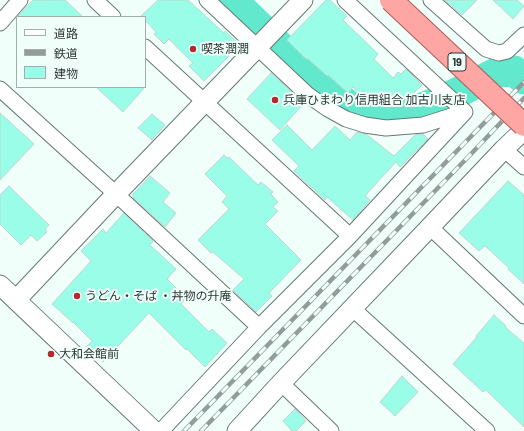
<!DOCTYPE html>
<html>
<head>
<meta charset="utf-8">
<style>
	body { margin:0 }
	#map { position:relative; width:524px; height:431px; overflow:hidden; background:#f1fffb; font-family:Barlow,"Noto Sans JP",sans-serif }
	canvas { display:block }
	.legend { position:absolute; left:16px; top:16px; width:130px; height:72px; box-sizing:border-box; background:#f1fffb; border:1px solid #a3afac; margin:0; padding:5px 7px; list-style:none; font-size:12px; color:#2e3735 }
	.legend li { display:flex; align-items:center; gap:8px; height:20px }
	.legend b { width:20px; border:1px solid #a3afac }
</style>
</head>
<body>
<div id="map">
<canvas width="524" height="431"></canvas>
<ul class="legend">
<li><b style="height:5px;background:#fff"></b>道路</li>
<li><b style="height:5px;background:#929d9a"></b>鉄道</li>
<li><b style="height:11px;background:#9afde7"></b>建物</li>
</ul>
</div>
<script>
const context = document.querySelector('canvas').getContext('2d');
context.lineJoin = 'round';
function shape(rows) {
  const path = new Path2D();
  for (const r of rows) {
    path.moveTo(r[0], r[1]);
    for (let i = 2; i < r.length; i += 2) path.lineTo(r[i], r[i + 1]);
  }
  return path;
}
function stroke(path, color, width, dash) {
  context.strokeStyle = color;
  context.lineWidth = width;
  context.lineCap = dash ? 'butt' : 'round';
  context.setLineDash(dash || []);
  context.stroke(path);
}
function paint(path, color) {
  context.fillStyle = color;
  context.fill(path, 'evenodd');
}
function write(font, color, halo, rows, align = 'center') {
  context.font = font + ' Barlow,"Noto Sans JP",sans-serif';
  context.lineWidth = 4;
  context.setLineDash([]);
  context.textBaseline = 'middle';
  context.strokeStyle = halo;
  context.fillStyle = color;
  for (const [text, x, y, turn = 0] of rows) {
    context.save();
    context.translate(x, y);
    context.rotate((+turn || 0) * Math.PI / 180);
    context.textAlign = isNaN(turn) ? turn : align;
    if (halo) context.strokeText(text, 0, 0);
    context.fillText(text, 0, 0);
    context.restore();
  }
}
const river = shape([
	[232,0,319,85,351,107,384,114,412,112,443,100,498,72,514,71,524,79]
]);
const building = shape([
	[33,0,65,0,83,17,17,17,33,0],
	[158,0,188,0,224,33,225,31,240,45,204,81,189,66,193,63,169,39,164,44,154,34,156,32,145,20,145,17,142,17,141,16,158,0],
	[326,0,330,0,347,16,343,20,375,51,378,54,374,59,393,78,398,72,401,74,406,69,422,85,409,98,407,96,399,104,391,95,384,103,379,98,376,101,370,95,365,100,353,87,348,93,328,75,327,76,307,58,306,59,287,40,326,0],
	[445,0,477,0,462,15,445,0],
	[493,0,517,0,524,6,513,19,493,0],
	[271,73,304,103,280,130,247,99,271,73],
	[96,87,145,87,123,112,96,87],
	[0,113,34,144,0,180,0,113],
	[152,114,165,125,152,140,138,128,152,114],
	[287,125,312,150,335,126,350,140,357,132,366,134,394,156,415,135,423,134,428,139,400,167,396,162,382,177,365,196,370,200,353,220,327,197,325,200,294,171,299,166,272,140,287,125],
	[224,155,227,158,229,157,258,185,261,182,273,192,271,194,278,202,273,207,278,211,265,224,301,260,269,293,272,296,256,312,233,290,244,279,213,252,211,253,198,240,229,209,222,202,227,196,205,174,224,155],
	[150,176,170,193,163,202,176,213,165,227,133,198,133,194,150,176],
	[508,181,524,195,524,284,508,269,509,268,485,246,479,251,459,233,508,181],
	[9,186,49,225,45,229,47,232,37,241,31,235,21,245,0,224,0,195,9,186],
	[124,213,153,241,150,245,176,269,167,279,186,298,181,304,209,332,212,329,227,343,205,367,187,349,186,350,149,313,103,362,86,347,92,341,73,322,73,323,52,304,91,261,81,251,103,229,106,233,124,213],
	[494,315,506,326,505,327,524,343,524,427,486,390,483,392,453,364,477,337,476,336,494,315],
	[402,376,418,392,395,416,380,402,402,376],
	[295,409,306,421,296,431,292,431,283,421,295,409]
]);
const minor = shape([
	[95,0,113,17],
	[207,0,308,95,328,109,346,119,365,125,386,128,423,125,464,112],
	[431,0,486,49,499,53,507,51,524,35],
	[0,23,20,0],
	[145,47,350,236],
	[0,89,116,194,259,327],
	[504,149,524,167],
	[430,227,524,316],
	[352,308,487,431],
	[281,383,331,431],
	[161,431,259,327,350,236,465,112,345,0]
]);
const tertiary = shape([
	[0,285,154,431],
	[16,300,116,194,303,0],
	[237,431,281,383,430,227,504,149,524,130]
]);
const rail = shape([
	[184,431,524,82],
	[201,431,472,153,524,98]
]);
const primaryBridge = shape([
	[391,0,524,125]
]);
const markers = [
	[193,49,4,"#b7272e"],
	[275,100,4,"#b7272e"],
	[77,296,4,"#b7272e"],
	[51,354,4,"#b7272e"]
];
const shields = [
	[457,62,18]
];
const shieldNames = [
	["19",457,62]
];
const poiNames = [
	["喫茶潤潤",201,49],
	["兵庫ひまわり信用組合 加古川支店",283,100],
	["うどん・そば ・丼物の升庵",85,296],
	["大和会館前",59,354]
];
stroke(river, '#62e8cd', 31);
paint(building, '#9afde7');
stroke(building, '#bfd6d0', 1);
stroke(minor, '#647974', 17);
stroke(tertiary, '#647974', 21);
stroke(minor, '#fff', 15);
stroke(tertiary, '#fff', 19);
stroke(rail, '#929d9a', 4.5);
stroke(rail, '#f1fffb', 3, [9]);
stroke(primaryBridge, '#b35855', 24, []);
stroke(primaryBridge, '#fda6a3', 22);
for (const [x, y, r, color] of markers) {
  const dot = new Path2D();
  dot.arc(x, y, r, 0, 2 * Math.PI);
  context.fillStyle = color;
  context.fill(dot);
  stroke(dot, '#f1fffb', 1.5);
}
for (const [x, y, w] of shields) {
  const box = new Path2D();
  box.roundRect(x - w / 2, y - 9, w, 18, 3);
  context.fillStyle = '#f1fffb';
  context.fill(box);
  stroke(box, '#2e3735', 1);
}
write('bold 11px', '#2e3735', null, shieldNames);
write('12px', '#2e3735', '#f1fffb', poiNames, 'left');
</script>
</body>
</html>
